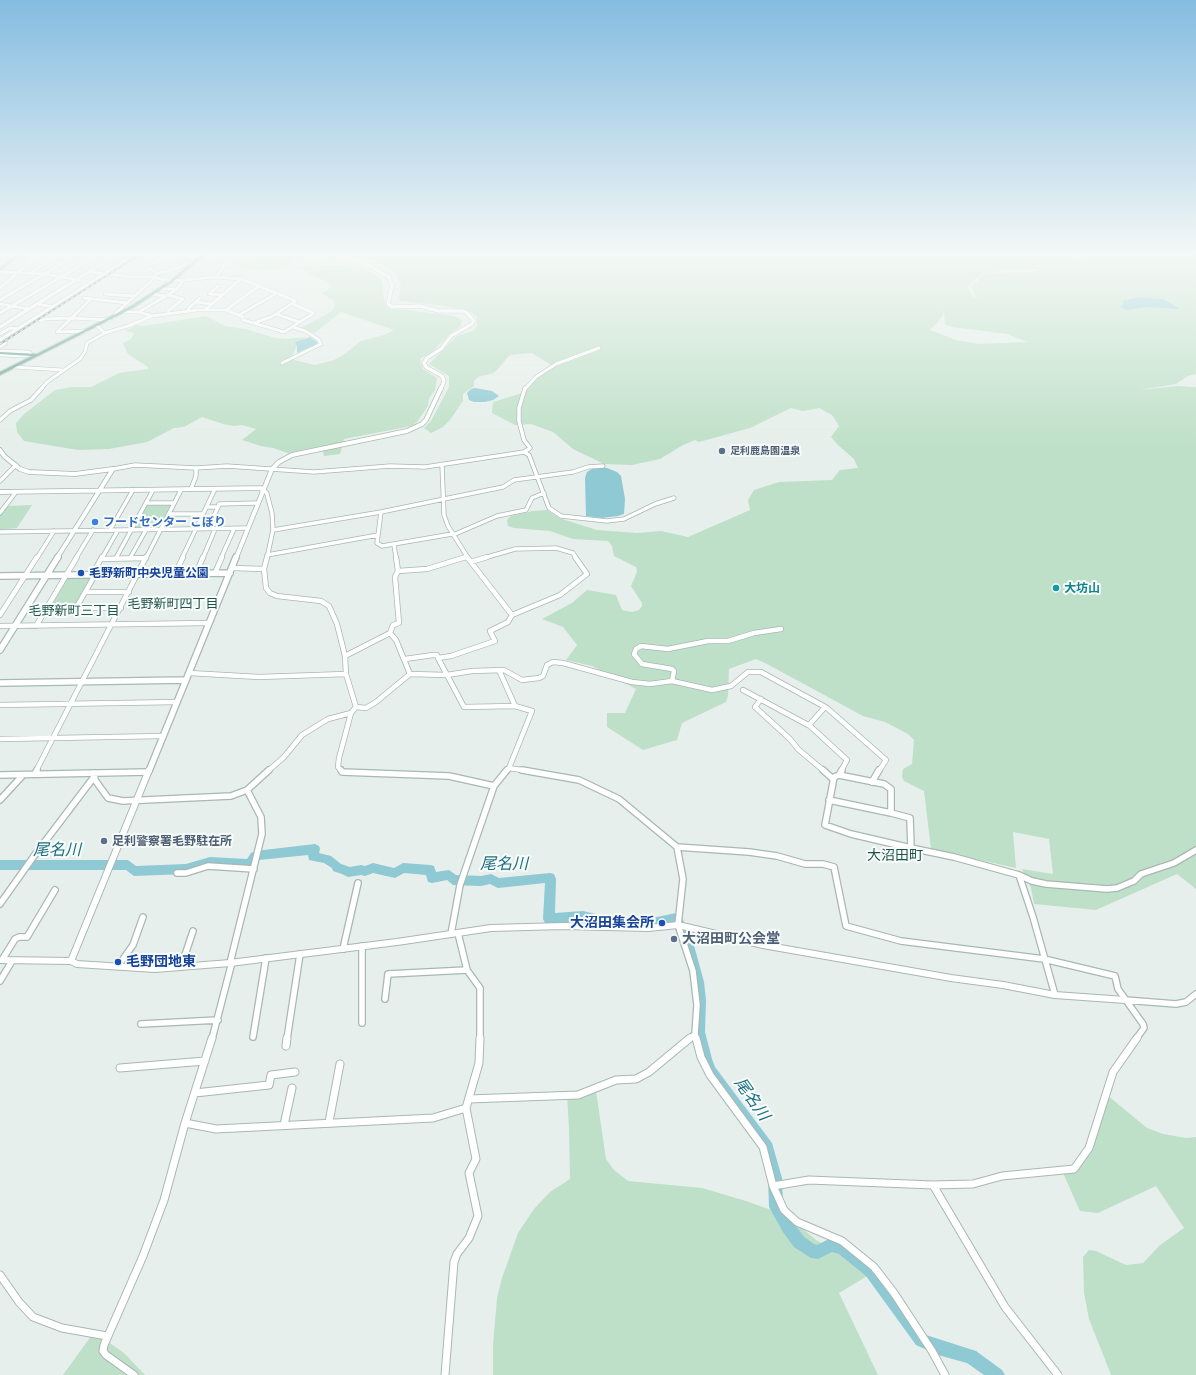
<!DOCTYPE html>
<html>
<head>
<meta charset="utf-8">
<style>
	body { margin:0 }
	canvas { display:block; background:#e6efeb }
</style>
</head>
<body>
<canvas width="1196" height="1375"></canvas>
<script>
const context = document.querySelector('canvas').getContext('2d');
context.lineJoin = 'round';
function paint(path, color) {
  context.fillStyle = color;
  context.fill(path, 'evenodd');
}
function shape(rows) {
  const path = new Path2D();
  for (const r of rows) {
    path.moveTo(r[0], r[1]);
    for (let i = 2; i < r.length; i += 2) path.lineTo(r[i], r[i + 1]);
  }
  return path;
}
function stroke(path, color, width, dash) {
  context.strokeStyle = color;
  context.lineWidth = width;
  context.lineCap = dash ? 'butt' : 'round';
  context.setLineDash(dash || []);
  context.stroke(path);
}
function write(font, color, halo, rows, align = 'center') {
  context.font = font + ' "Golos Text","Noto Sans JP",sans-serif';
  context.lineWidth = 4;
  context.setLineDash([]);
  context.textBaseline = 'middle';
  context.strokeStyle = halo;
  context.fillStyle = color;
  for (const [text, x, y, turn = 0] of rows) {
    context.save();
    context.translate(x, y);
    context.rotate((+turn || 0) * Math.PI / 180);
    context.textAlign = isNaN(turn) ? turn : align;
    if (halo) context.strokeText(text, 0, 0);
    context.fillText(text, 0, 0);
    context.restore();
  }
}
const green = shape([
	[247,253,304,253,284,267,263,271,238,267,240,263,252,261,254,256,247,255],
	[350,253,1070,253,1072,258,1084,263,1082,265,1086,263,1080,253,1196,253,1196,374,1188,376,1176,384,1139,390,1177,386,1196,387,1196,889,1177,874,1096,910,1034,904,1031,888,1022,869,1053,874,1049,839,1013,832,1016,868,931,849,924,791,904,781,902,777,903,769,912,764,914,740,908,734,885,722,863,716,767,664,756,659,729,669,728,696,726,702,682,723,677,740,643,750,607,727,607,713,625,713,636,689,592,666,566,660,577,645,563,627,542,619,572,603,587,590,616,595,622,610,632,612,639,610,642,606,642,603,631,586,637,572,636,567,614,556,612,546,608,541,573,539,550,531,514,528,508,526,507,520,511,516,516,515,533,511,547,510,559,518,597,530,637,533,661,531,688,537,750,510,748,500,754,490,779,482,832,480,840,470,858,468,854,459,839,446,831,437,839,426,832,415,819,408,803,411,791,408,750,428,699,442,695,440,683,445,660,459,632,465,604,464,573,449,553,432,531,424,515,425,492,413,493,402,522,393,535,379,555,365,551,365,532,353,510,355,494,373,478,377,474,381,474,386,463,394,463,401,450,420,443,427,431,433,424,428,431,421,449,387,449,376,429,364,457,336,473,331,477,326,477,317,467,310,438,305,400,301,399,297,401,284,396,273,387,267,377,262,347,254],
	[1047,269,1033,272,989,273,983,275,979,278,978,282,972,286,974,294,978,300,973,297,967,286,981,274,1002,270],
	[944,310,945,324,952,327,1007,334,1027,342,979,344,956,340,930,330,942,317],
	[334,265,359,267,377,275,382,281,384,301,389,308,454,316,462,320,461,326,451,333,432,352,420,359,423,369,437,378,435,390,429,398,428,406,417,422,412,426,344,439,340,454,324,456,322,446,288,453,273,448,261,446,242,440,256,429,242,425,234,426,223,424,202,417,184,427,174,428,147,442,109,449,78,450,24,441,17,432,16,423,24,414,55,390,72,387,91,387,119,373,148,369,148,367,128,354,124,346,123,343,131,339,134,333,125,331,137,325,144,326,206,316,225,326,246,329,275,338,286,339,306,337,297,344,294,353,290,359,315,365,334,360,343,355,361,341,384,335,394,330,341,312,315,333,300,328,331,312,335,306,334,301,322,293,331,287,330,283,307,273,302,267],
	[147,504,171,504,159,527,135,528],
	[32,505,17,528,0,530,0,515,7,506],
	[67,578,92,578,75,607,51,607],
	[596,1091,606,1159,614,1170,628,1181,702,1188,746,1201,780,1213,798,1225,816,1240,838,1252,866,1264,874,1272,839,1293,878,1375,493,1375,493,1345,497,1298,502,1278,518,1233,534,1209,550,1192,570,1179,569,1129,567,1095],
	[1107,1095,1147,1128,1163,1134,1186,1138,1196,1137,1196,1375,1111,1375,1089,1319,1084,1293,1083,1257,1089,1250,1096,1251,1126,1265,1143,1263,1160,1245,1184,1228,1156,1186,1098,1213,1080,1211,1063,1173,1086,1156],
	[94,1332,124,1353,145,1375,63,1375]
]);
const water = shape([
	[1140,297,1163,299,1179,308,1177,309,1146,307,1128,310,1120,307,1123,304,1124,300],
	[310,337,317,342,317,344,297,353,297,347,295,342],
	[475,388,492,391,499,396,493,400,485,402,474,402,469,400,467,393,471,389],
	[594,468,607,468,617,472,621,476,625,499,624,514,618,516,602,518,586,516,585,478,587,472]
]);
const stream = shape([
	[0,516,4,511]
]);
const river = shape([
	[315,844,319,846,320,849,319,853,331,856,341,864,350,867,361,865,365,866,373,863,394,868,403,863,430,865,434,866,436,872,449,870,456,875,481,876,491,874,499,878,550,873,554,874,556,879,555,913,583,911,604,916,637,918,657,917,676,913,680,914,692,938,704,982,706,1000,705,1032,712,1059,715,1067,772,1143,782,1178,783,1205,793,1222,804,1237,814,1244,817,1245,831,1238,848,1243,876,1266,926,1335,976,1351,1002,1370,1005,1375,984,1375,967,1363,938,1355,916,1345,866,1276,839,1254,832,1252,818,1259,811,1258,794,1247,783,1232,769,1207,768,1178,761,1151,707,1075,700,1060,693,1032,694,1000,692,982,681,939,673,924,657,927,637,928,604,926,583,921,549,924,545,923,543,919,545,883,498,888,490,884,481,886,453,885,447,880,432,883,428,882,426,875,404,873,395,878,373,873,365,876,361,875,348,877,342,874,333,871,332,868,324,863,309,860,308,855,259,860,257,864,248,869,210,867,186,874,134,876,126,870,0,870,0,860,128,860,136,866,186,864,210,857,247,859,251,853,255,851,315,844]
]);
const minorFar4 = shape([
	[146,253,141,257,149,258],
	[153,263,176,257,179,253],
	[149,268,157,273],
	[0,272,44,274,79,280],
	[91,272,106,274],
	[31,273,60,253],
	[107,274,131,277,151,277,172,281,216,277,241,279,296,301,271,317,254,323],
	[216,277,223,267,229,253],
	[218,286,209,294,223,295],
	[0,288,41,253],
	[159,289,177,289],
	[105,294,134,296],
	[152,294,165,296],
	[168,295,183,299,168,311],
	[84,298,127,303],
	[0,300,80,253],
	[196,302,212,304],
	[0,304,29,309],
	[37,304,53,307],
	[188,309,200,298],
	[205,310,241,279],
	[226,310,259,286],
	[124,312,139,312,152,316],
	[139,312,176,290,183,281],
	[0,313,102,253],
	[276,314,299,322],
	[239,315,277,293],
	[114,317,115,314,151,281,156,274,178,268,187,263,193,263],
	[40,321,45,319,71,318,109,320],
	[57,332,91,299],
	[57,332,86,331],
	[105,333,128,326,152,316,197,310,226,310,243,317,243,320,284,332,314,313,293,304],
	[0,334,10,328,18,329],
	[0,340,137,253],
	[0,347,6,343],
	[0,351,29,352,31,354],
	[0,355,25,356,31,354],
	[282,363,321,344,318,339,305,331,293,327],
	[14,367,63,370],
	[41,389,47,382,80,359,85,352,87,343,105,333,97,326],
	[525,389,536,377,556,364,599,348]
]);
const minorFar3 = shape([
	[0,420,10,411,31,400,42,388],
	[524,452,530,448,524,440,519,421,519,408,525,388],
	[442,465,444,515,448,526,468,558],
	[113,469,135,465,196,468,227,466,314,472,390,466,425,467,524,452,529,455,549,508,561,516,607,521,624,519,655,504,674,498],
	[0,481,16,465],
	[191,489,196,476,196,468],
	[262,491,266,492,267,494,272,513,273,530,267,558],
	[444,499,503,487,514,480,573,472,588,467,603,466],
	[146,503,174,503],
	[207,507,218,507,219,504,258,503],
	[381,512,377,543,382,546,452,534],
	[0,513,16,492],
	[169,514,203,514],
	[201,520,212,520,218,507],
	[110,530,133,490],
	[273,530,381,512,444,499],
	[0,532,248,528],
	[453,535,497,516,526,510,532,498,544,493],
	[394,545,396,558],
	[267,555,378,535],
	[37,558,54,531],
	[76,558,93,530],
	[102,558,118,530],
	[116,558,153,490],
	[130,558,146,530],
	[139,558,146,558],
	[146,558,181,490],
	[182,558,215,489],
	[203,558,215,529],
	[221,558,234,529],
	[463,558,467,557],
	[484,558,515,549,556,548,573,553,576,558]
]);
const minorFar2 = shape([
	[267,557,264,569,266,588,270,593,277,596,321,601,329,606,337,624,345,656,346,674,356,707],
	[467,557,512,615],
	[101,559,146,558],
	[116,559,117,557],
	[471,562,487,557],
	[232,568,264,569],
	[398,571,427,569,466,557],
	[215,573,222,557],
	[175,574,183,557],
	[196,574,203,557],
	[92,575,102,557],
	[86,592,129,592],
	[76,608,121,608],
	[76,608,95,575],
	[0,615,37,557],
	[0,626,209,623],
	[36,626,77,557],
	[390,633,396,640,410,674],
	[345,656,390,633,393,625,399,623,395,577,398,571,396,557],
	[438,658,464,707,515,706,532,711,509,768],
	[405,659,433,655,437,655,438,658,451,656,495,641,490,631,508,622,512,615,560,595,587,574,575,557],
	[499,670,515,706],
	[189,673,259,677,346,674],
	[672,681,674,671,672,669,642,664,634,654,636,649,641,646,668,649,708,641,728,641,754,633,781,629],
	[743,690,810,726,847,760,841,771],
	[761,699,755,707,790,739,798,749,824,771],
	[0,705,177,702],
	[809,725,825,707],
	[0,739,163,736],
	[36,771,146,557],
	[268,771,284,757,302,735,328,719,351,713,356,707,366,708,376,702,410,674,447,675,472,671,504,670,522,680,539,678,543,676,547,665,553,662,563,663,632,682,650,684,672,681,712,690,731,686,748,672,761,672,827,708,886,760,879,771],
	[341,771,338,767,339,758,351,713],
	[506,771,509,768,528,771]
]);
const minorFar1 = shape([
	[341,770,342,772,449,776,494,786],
	[522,770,579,780,619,799,677,847,683,879,678,925,693,971,697,1005,695,1034,696,1039],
	[823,770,833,779],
	[94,773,95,780,108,798,123,801,231,796,247,790,269,770],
	[35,774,37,770],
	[0,775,148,772],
	[839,775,842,770],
	[839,775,884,784,891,789,891,813,910,818,911,848,851,834,825,825,834,777,839,775],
	[872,782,879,770],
	[0,800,23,775],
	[829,800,891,813],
	[677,847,749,852,777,856,805,864,823,864,834,867,846,926,901,941,1044,959,1115,976,1118,989,1143,1024,1144,1028,1136,1039],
	[911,848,954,857,1019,875,1033,917,1055,995],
	[177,873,186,873,208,866,254,869],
	[1019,875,1032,881,1046,884,1107,889,1117,888,1134,881,1141,874,1174,863,1196,850],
	[0,904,34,856,94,777],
	[458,933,467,970,480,988,480,1039],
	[451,934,460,885,494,786,507,770],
	[362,946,362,1023],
	[343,949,358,883],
	[2,960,15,939,19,937,27,937,55,890],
	[230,963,262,834,261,817,247,790],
	[118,966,133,945,143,917],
	[181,967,193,931],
	[0,981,12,961],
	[385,999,388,974,467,970],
	[1125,1000,1176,1004,1186,1002,1196,994],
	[141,1024,218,1020],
	[253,1037,266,958],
	[212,1039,232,962],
	[287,1039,300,954],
	[689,1039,695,1034]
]);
const minor = shape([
	[696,1038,701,1057,710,1075,763,1147,773,1186,784,1210,797,1222,842,1241,874,1267,894,1293,932,1351,945,1375],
	[286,1046,287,1038],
	[120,1068,205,1061],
	[195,1093,269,1085,271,1075,295,1072],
	[469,1099,578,1095,616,1080,636,1079,649,1072,690,1038],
	[329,1122,340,1064],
	[185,1123,216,1129,433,1118,466,1108],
	[284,1125,292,1088],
	[933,1185,1005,1307,1058,1375],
	[773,1186,809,1180,933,1185,973,1184,1002,1176,1074,1169,1089,1148,1113,1072,1137,1038],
	[0,1275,19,1302,33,1317,62,1328,107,1336],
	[134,1375,106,1355,103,1351,104,1345,143,1256,164,1200,185,1123,212,1038],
	[445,1375,454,1262,457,1254,469,1238,478,1216,469,1173,476,1159,466,1108,479,1063,480,1038]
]);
const tertiaryFar3 = shape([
	[329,253,334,256,363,262,389,277,392,285,388,304,392,307,420,306,439,311,463,311,467,313,474,321,472,324,451,336,441,349,427,358,424,363,426,367,442,376,444,381,441,389],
	[0,327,119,253]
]);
const tertiaryFar2 = shape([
	[0,450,4,456,20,469,29,472,75,474,113,469],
	[0,492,264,488],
	[57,558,113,469],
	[236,558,272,469,279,462,292,455,407,431,422,424,426,420,441,388]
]);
const tertiaryFar1 = shape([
	[0,576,230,573],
	[0,650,58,557],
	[0,683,186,680],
	[149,771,236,557]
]);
const tertiary = shape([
	[0,960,71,961,77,964,155,969,230,963,397,942,491,928,563,926,648,928,678,925,763,945,951,978,1003,985,1055,995,1125,1000],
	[71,961,149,770]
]);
const primary = shape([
	[18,253,22,253,0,271,0,268,18,253],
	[203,253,207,253,173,282,133,308,0,375,0,372,32,356,0,354,0,352,37,354,131,306,171,280,203,253]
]);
const rail = shape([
	[0,344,142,253]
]);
const markers = [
	[722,451,4,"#5c6f8a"],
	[95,522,4,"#3f7fe0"],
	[81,573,4,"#1a4fb4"],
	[1056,588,4,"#0f9aa8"],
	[104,841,4,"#5c6f8a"],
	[662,923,4,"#1a4fb4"],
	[674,939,4,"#5c6f8a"],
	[118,962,4,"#1a4fb4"]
];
const farServicenames = [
	["足利鹿島園温泉",730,451]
];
const shopNames = [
	["フードセンター こぼり",103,522]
];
const transitNames = [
	["毛野新町中央児童公園",89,573]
];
const cultureNames = [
	["大坊山",1064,588]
];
const serviceNames = [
	["足利警察署毛野駐在所",112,841]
];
const neighbourhoodNames = [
	["毛野新町四丁目",173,604],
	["毛野新町三丁目",74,611]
];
const quarterNames = [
	["大沼田町",895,856]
];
const nearTransitnames = [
	["大沼田集会所",654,923],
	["毛野団地東",126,962,"left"]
];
const nearServicenames = [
	["大沼田町公会堂",682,939]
];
const nearWaternames = [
	["尾名川",57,850],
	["尾名川",504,864],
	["尾名川",752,1099,55]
];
paint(green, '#bfe0c8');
paint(water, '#8ec9d4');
stroke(stream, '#8ec9d4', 1);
paint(river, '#8ec9d4');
stroke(minorFar4, '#a8b8b2', 4);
stroke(minorFar3, '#a8b8b2', 5);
stroke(minorFar2, '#a8b8b2', 6);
stroke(minorFar1, '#a8b8b2', 8);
stroke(minor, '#a8b8b2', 9);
stroke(tertiaryFar3, '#a8b8b2', 4.5);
stroke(tertiaryFar2, '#a8b8b2', 5.5);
stroke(tertiaryFar1, '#a8b8b2', 8);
stroke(tertiary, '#a8b8b2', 8);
stroke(primary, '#c2cac8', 2);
stroke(minorFar4, '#fff', 3);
stroke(minorFar3, '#fff', 3.5);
stroke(minorFar2, '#fff', 4.5);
stroke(minorFar1, '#fff', 5.5);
stroke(minor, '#fff', 7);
stroke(tertiaryFar3, '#fff', 3.5);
stroke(tertiaryFar2, '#fff', 4);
stroke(tertiaryFar1, '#fff', 5.5);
stroke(tertiary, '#fff', 6);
paint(primary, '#6aa596');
stroke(rail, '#5f7d75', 2);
stroke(rail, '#f7fbf9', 1, [3]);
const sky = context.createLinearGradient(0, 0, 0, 446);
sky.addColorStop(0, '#84bce0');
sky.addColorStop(0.57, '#f4f8f6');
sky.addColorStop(1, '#f4f8f600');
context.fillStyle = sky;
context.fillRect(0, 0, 1196, 446);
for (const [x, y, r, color] of markers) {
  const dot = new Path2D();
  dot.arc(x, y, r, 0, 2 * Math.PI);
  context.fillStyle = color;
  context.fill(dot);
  stroke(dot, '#f7fbf9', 1.5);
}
write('bold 10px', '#4e5e75', '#f7fbf9', farServicenames, 'left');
write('bold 12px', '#366cbe', '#f7fbf9', shopNames, 'left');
write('bold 12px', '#164399', '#f7fbf9', transitNames, 'left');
write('bold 12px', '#0d838f', '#f7fbf9', cultureNames, 'left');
write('bold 12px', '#4e5e75', '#f7fbf9', serviceNames, 'left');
write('13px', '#1f5548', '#f7fbf9', neighbourhoodNames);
write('14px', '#1f5548', '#f7fbf9', quarterNames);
write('bold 14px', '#164399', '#f7fbf9', nearTransitnames, 'right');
write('bold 14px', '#4e5e75', '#f7fbf9', nearServicenames, 'left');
write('italic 16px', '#1c6f80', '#f7fbf9', nearWaternames);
</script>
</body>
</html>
